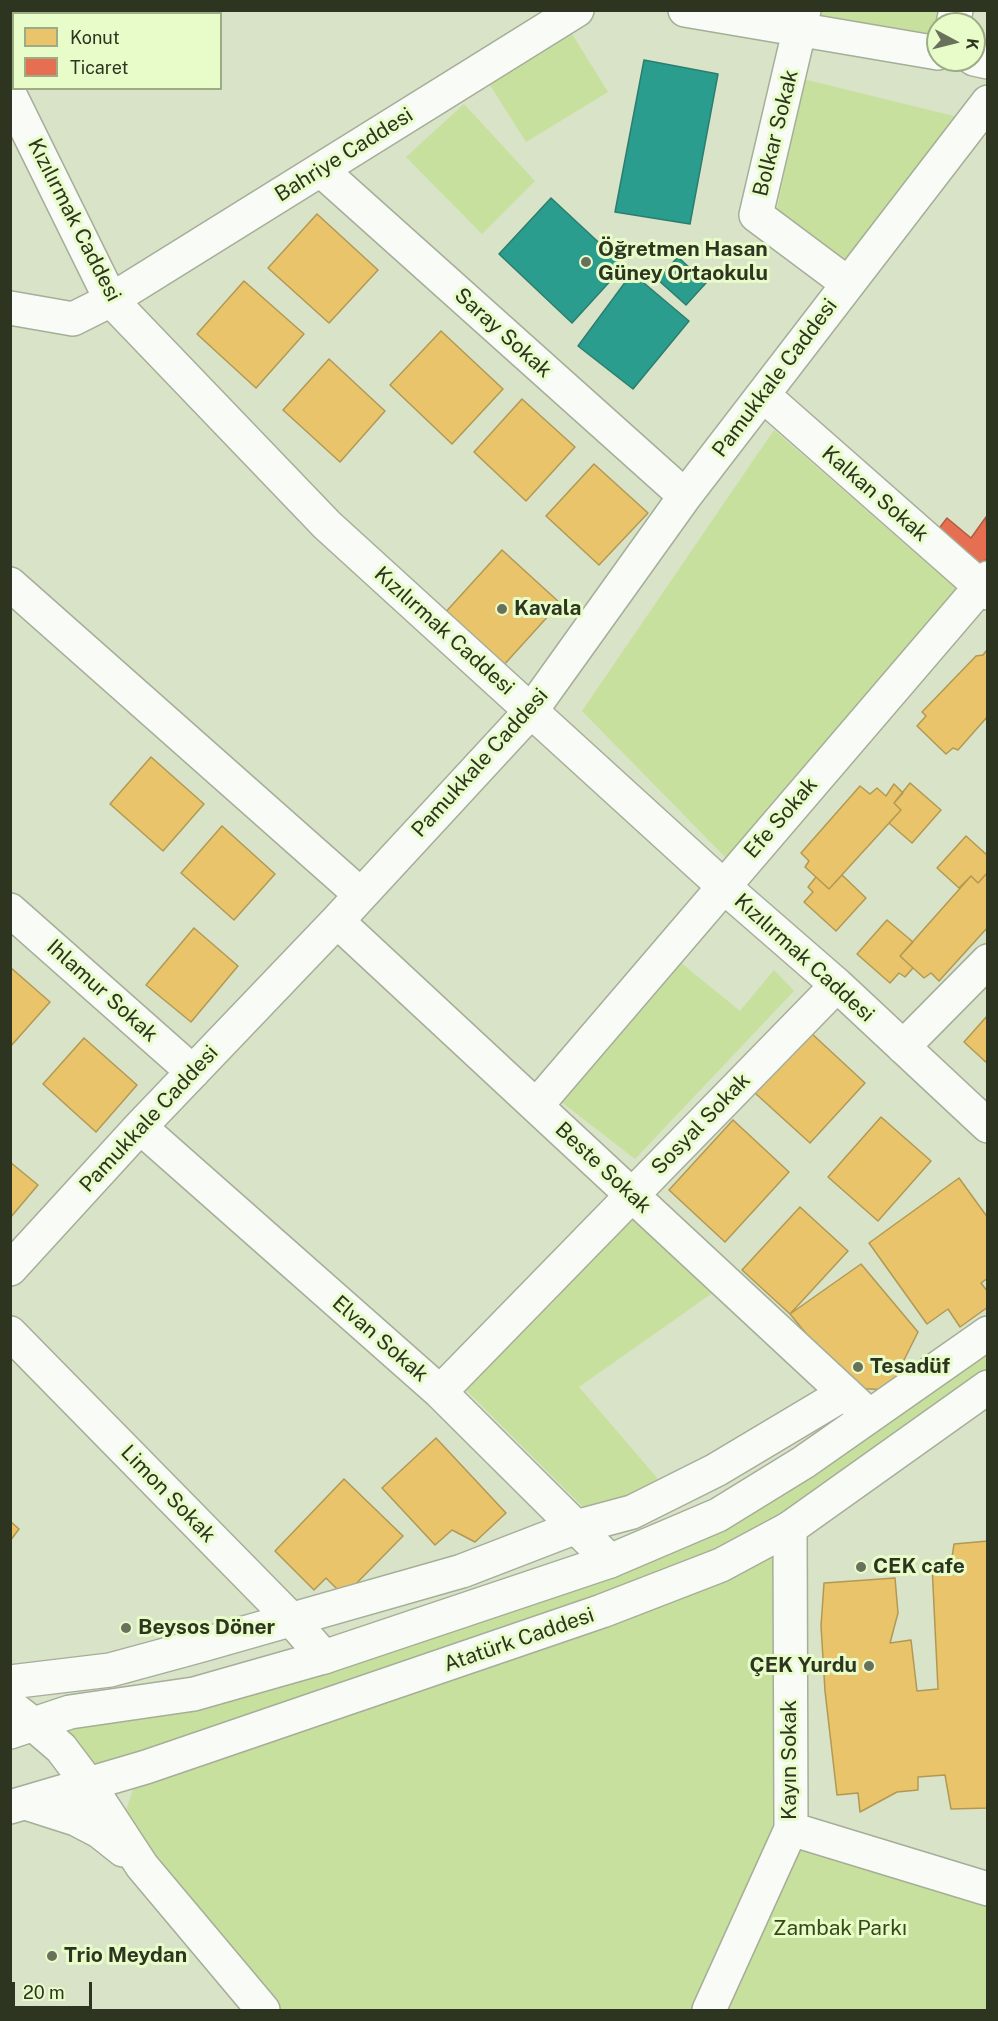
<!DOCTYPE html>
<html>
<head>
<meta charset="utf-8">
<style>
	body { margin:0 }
	#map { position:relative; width:998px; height:2021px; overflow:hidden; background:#d8e3c7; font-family:"Public Sans",sans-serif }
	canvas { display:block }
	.frame { position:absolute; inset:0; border:12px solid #2d3420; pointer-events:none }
	.legend { position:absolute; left:12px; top:12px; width:210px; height:78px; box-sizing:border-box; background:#e7fcc8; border:2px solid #9dac85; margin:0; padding:8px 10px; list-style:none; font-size:18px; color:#2d3420 }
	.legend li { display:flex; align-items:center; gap:12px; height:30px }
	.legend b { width:30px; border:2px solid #9dac85 }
	.north { position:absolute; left:926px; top:12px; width:60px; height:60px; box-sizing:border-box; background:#e7fcc8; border:2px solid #9dac85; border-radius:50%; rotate:97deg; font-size:16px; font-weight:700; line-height:24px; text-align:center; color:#2d3420 }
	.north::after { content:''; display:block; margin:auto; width:21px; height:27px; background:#69715a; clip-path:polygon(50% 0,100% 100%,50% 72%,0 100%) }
	.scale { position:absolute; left:12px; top:1982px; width:80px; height:27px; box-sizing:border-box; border:3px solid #2d3420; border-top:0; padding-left:8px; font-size:18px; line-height:21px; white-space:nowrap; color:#2d3420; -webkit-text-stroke:4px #e7fcc8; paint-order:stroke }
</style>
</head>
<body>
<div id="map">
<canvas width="998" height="2021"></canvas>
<div class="frame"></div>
<ul class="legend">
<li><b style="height:16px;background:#e9c46a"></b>Konut</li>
<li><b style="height:16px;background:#e76f51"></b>Ticaret</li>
</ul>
<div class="north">K</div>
<div class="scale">20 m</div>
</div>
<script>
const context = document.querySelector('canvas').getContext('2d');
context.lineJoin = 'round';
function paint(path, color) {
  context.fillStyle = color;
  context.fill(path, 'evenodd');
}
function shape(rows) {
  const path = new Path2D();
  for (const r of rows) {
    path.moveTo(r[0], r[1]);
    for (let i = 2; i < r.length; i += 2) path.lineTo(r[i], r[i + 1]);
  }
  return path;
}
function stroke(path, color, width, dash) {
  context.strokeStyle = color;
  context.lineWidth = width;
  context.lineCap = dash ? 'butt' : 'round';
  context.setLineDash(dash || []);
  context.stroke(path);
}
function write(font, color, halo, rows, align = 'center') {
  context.font = font + ' "Public Sans",sans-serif';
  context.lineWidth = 6;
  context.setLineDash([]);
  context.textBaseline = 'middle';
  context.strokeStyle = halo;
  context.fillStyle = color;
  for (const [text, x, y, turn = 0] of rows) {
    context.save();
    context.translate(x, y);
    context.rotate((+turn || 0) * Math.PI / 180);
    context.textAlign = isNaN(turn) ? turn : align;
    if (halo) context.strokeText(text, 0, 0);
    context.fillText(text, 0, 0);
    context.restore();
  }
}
const green = shape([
	[820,11,939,11,934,39,818,22],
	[572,34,608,92,526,142,490,85],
	[803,79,962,118,846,265,777,209],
	[464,104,535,181,482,234,406,157],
	[774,430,959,591,726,858,582,711],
	[675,958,740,1011,774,970,794,991,635,1159,555,1097],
	[635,1215,718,1289,579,1387,664,1486,588,1512,465,1389],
	[987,1333,987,1387,790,1528,791,1829,987,1889,987,2010,263,2010,123,1820,134,1786,100,1782,53,1724,610,1561]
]);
const homes = shape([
	[317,214,378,270,329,323,268,268,317,214],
	[244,281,304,334,256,388,197,334,244,281],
	[441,331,503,389,452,444,390,385,441,331],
	[329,359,385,411,340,462,283,410,329,359],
	[522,399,575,447,526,501,474,452,522,399],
	[594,464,648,513,599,565,546,516,594,464],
	[502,550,560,603,502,667,443,615,502,550],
	[987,650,988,716,958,750,953,748,946,754,917,726,926,716,922,712,976,656,983,655,987,650],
	[151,757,204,804,163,851,110,804,151,757],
	[910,783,941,810,912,843,889,823,901,810,894,803,910,783],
	[894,784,903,793,894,803,901,810,829,889,805,867,809,861,801,853,860,786,870,794,877,788,886,796,894,784],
	[222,826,275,874,234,920,181,873,222,826],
	[966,836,988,856,988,872,978,883,971,876,959,888,937,868,966,836],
	[988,872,988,927,939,981,931,973,924,978,900,956,971,876,978,883,988,872],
	[842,875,866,898,836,931,804,902,813,892,808,887,816,877,829,889,842,875],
	[887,920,913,942,900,956,913,968,905,977,899,973,890,983,857,954,887,920],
	[194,928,238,966,191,1022,146,985,194,928],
	[10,967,50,1002,10,1047,10,967],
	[988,1015,988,1064,964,1042,988,1015],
	[810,1032,865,1083,810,1143,755,1093,810,1032],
	[84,1038,137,1085,96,1132,43,1084,84,1038],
	[881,1117,931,1161,878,1221,828,1177,881,1117],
	[733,1120,789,1172,725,1242,669,1190,733,1120],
	[10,1162,38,1185,10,1218,10,1162],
	[959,1178,988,1218,988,1278,981,1283,988,1292,988,1307,960,1327,948,1309,927,1324,869,1243,959,1178],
	[800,1207,848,1251,790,1314,742,1270,800,1207],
	[861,1264,918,1332,889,1390,851,1388,790,1314,861,1264],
	[436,1438,506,1513,475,1542,452,1530,435,1545,382,1488,436,1438],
	[344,1479,403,1536,344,1596,326,1578,314,1590,275,1551,344,1479],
	[10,1521,19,1529,10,1541,10,1521],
	[988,1541,988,1808,951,1809,945,1775,918,1777,918,1790,897,1792,860,1812,858,1793,837,1795,825,1691,821,1626,824,1583,895,1578,898,1613,890,1643,911,1640,917,1691,938,1689,932,1565,951,1564,954,1544,988,1541]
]);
const shops = shape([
	[986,517,988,557,980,568,937,531,947,518,971,538,986,517]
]);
const schools = shape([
	[644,60,718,74,690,224,615,212,644,60],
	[551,198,624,266,572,323,499,254,551,198],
	[678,257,706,283,686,305,657,279,678,257],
	[632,273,689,321,633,389,578,346,632,273]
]);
const minor = shape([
	[685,10,938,53],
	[804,10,756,215,847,283],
	[47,14,52,10],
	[953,24,956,10],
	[10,34,14,32],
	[974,59,988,62],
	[10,95,111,300,327,525,722,885,837,985,988,1126],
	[321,170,685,496],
	[10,308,73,319,111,300,577,10],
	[763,395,988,593],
	[10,584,361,895],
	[10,910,193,1072],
	[337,921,861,1408],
	[903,1047,988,961],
	[536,1106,988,578],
	[140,1127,440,1392,610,1561],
	[10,1269,140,1127,337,921,531,711,685,496,988,102],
	[10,1333,290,1618,324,1657],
	[440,1392,837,985],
	[10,1682,110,1670,202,1645,462,1571,576,1527,632,1512,716,1470,845,1393],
	[10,1706,33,1724],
	[89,1785,142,1866,263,2010],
	[26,1803,76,1819,99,1831,123,1850],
	[791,1829,988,1889],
	[709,2010,791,1829,790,1528]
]);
const major = shape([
	[33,1724,61,1748,89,1785],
	[10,1732,70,1712,194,1694,324,1657,610,1561,718,1515,804,1462,988,1333],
	[10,1807,146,1767,602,1611,721,1565,790,1528,988,1387]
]);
const markers = [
	[586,262,6,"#69715a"],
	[502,609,6,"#69715a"],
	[858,1367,6,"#69715a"],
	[861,1567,6,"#69715a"],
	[126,1628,6,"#69715a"],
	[869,1666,6,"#69715a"],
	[52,1956,6,"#69715a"]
];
const streetNames = [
	["Bolkar Sokak",776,133,-76],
	["Bahriye Caddesi",344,155,-32],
	["Kızılırmak Caddesi",74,220,63],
	["Saray Sokak",503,333,42],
	["Pamukkale Caddesi",775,378,-53],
	["Kalkan Sokak",875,494,41],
	["Kızılırmak Caddesi",444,631,42],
	["Pamukkale Caddesi",480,763,-48],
	["Efe Sokak",781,818,-49],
	["Kızılırmak Caddesi",804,958,42],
	["Ihlamur Sokak",102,991,42],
	["Pamukkale Caddesi",149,1119,-47],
	["Sosyal Sokak",701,1124,-46],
	["Beste Sokak",603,1168,43],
	["Elvan Sokak",380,1339,41],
	["Limon Sokak",168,1494,46],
	["Atatürk Caddesi",519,1640,-19],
	["Kayın Sokak",790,1760,-90]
];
const poiNames = [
	["Öğretmen Hasan",598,250],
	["Güney Ortaokulu",598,274],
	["Kavala",514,609],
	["Tesadüf",870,1367],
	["CEK cafe",873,1567],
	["Beysos Döner",138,1628],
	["ÇEK Yurdu",857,1666,"right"],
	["Trio Meydan",64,1956]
];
const parkNames = [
	["Zambak Parkı",840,1929]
];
paint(green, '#c8e09d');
paint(homes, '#e9c46a');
stroke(homes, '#b19954', 1.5);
paint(shops, '#e76f51');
stroke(shops, '#af5d42', 1.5);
paint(schools, '#2a9d8f');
stroke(schools, '#2b7e6e', 1.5);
stroke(minor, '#a5ae98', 36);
stroke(major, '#a5ae98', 36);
stroke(minor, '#f9fbf7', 33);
stroke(major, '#f9fbf7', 33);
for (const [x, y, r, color] of markers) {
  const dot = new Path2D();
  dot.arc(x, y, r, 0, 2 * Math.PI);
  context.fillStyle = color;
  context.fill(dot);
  stroke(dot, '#e7fcc8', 2);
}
write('21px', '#2d3420', '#e7fcc8', streetNames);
write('bold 21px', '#2d3420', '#e7fcc8', poiNames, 'left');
write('21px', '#374817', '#e7fcc8', parkNames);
</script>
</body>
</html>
